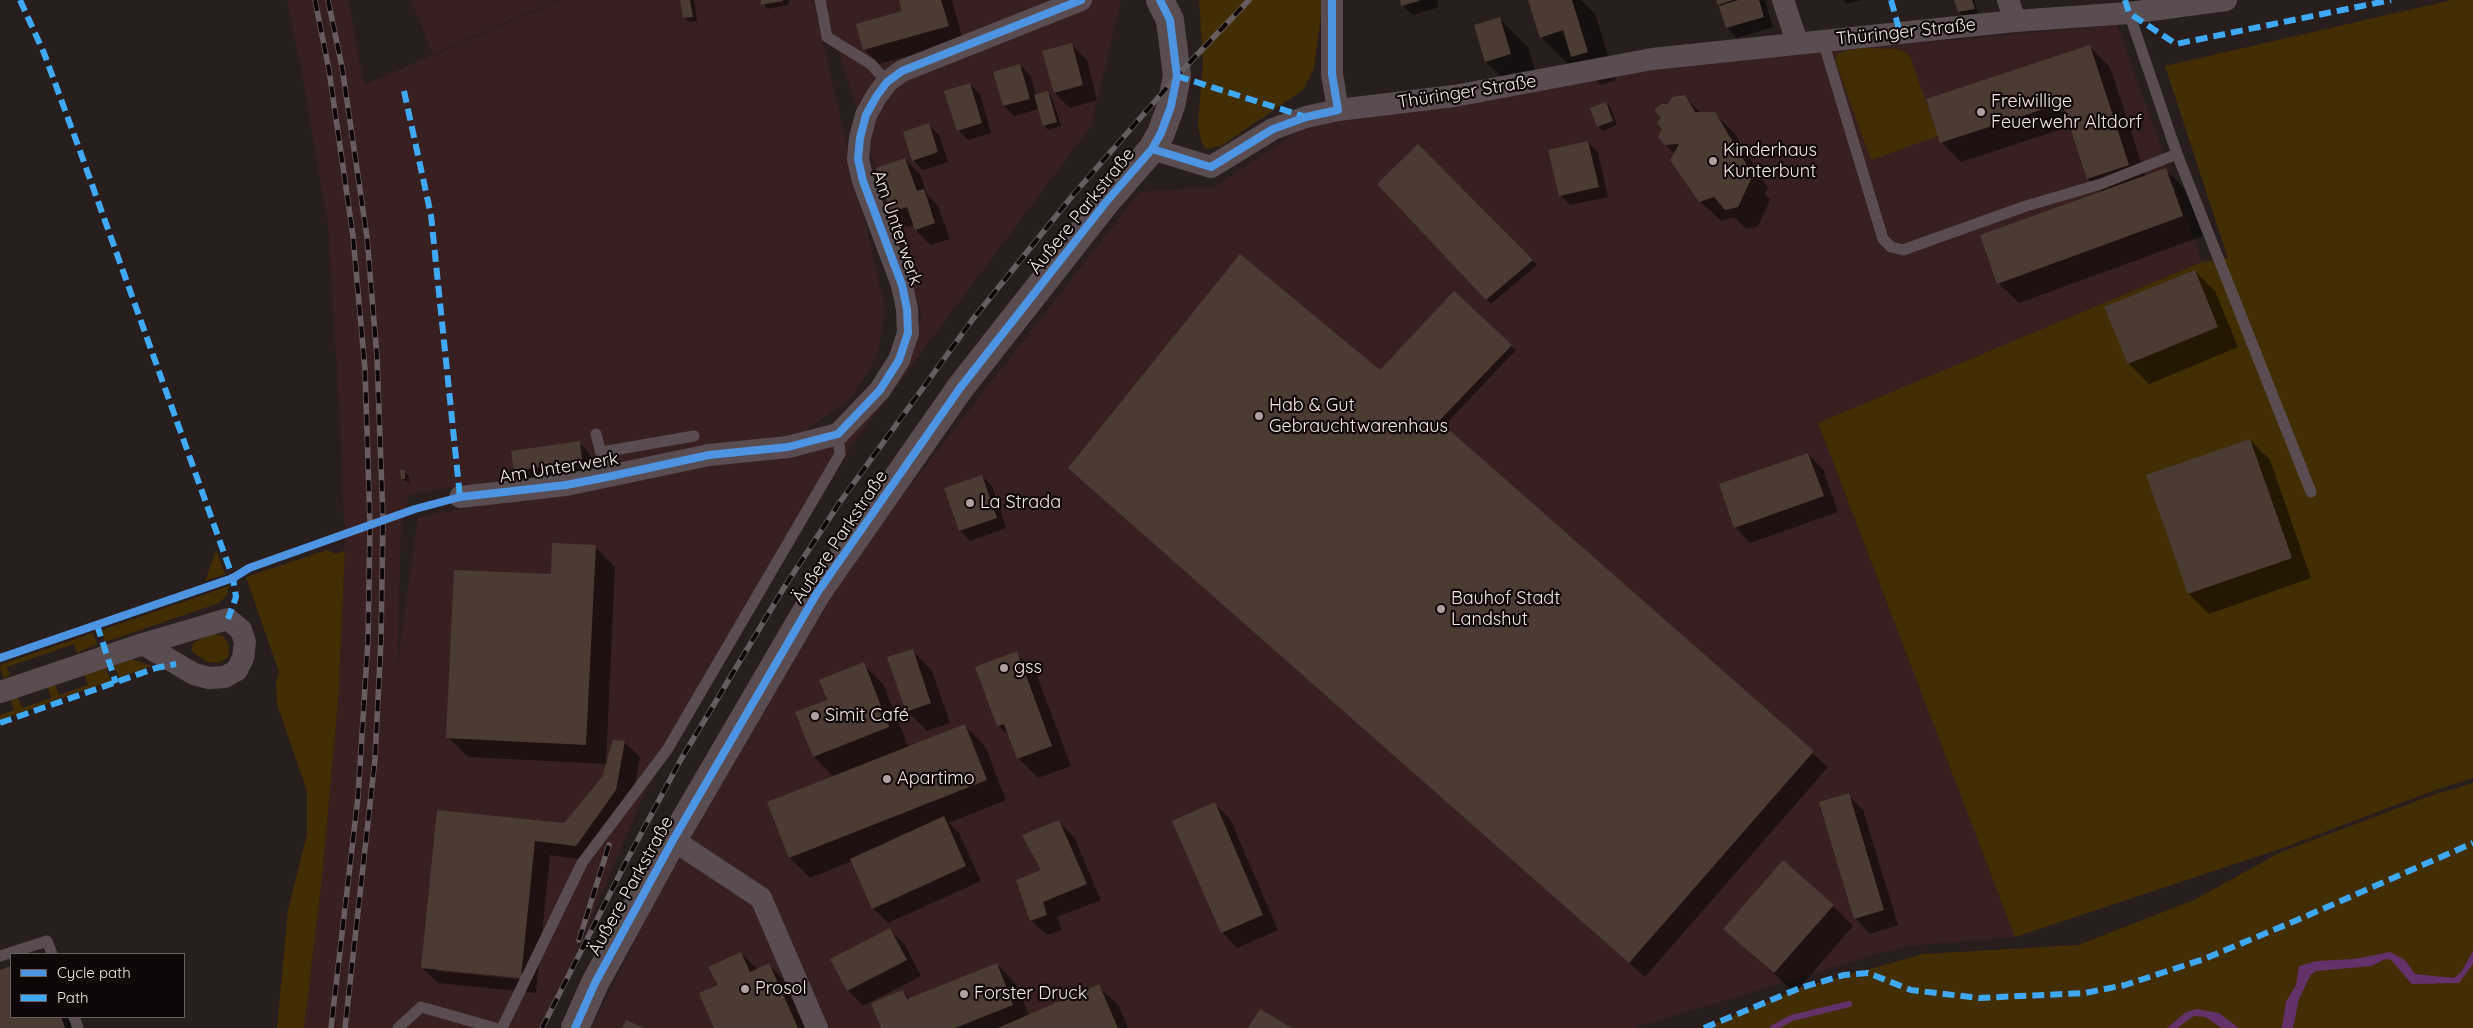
<!DOCTYPE html>
<html>
<head>
<meta charset="utf-8">
<style>
	body { margin:0 }
	#map { position:relative; width:2473px; height:1028px; overflow:hidden; background:#291e1e; font-family:Quicksand,sans-serif }
	canvas { display:block }
	.legend { position:absolute; left:10px; top:953px; width:175px; height:65px; box-sizing:border-box; background:#0f0707; border:1px solid #6b6160; margin:0; padding:6px 9px; list-style:none; font-size:15px; color:#f6e7e6 }
	.legend li { display:flex; align-items:center; gap:10px; height:25px }
	.legend b { width:25px; border:1px solid #6b6160 }
</style>
</head>
<body>
<div id="map">
<canvas width="2473" height="1028"></canvas>
<ul class="legend">
<li><b style="height:6px;background:#4d94e3"></b>Cycle path</li>
<li><b style="height:6px;background:#3fa9f5"></b>Path</li>
</ul>
</div>
<script>
const context = document.querySelector('canvas').getContext('2d');
context.lineJoin = 'round';
function paint(path, color) {
  context.fillStyle = color;
  context.fill(path, 'evenodd');
}
function shape(rows) {
  const path = new Path2D();
  for (const r of rows) {
    path.moveTo(r[0], r[1]);
    for (let i = 2; i < r.length; i += 2) path.lineTo(r[i], r[i + 1]);
  }
  return path;
}
function stroke(path, color, width, dash) {
  context.strokeStyle = color;
  context.lineWidth = width;
  context.lineCap = dash ? 'butt' : 'round';
  context.setLineDash(dash || []);
  context.stroke(path);
}
function write(font, color, halo, rows, align = 'center') {
  context.font = font + ' Quicksand,sans-serif';
  context.lineWidth = 4.5;
  context.setLineDash([]);
  context.textBaseline = 'middle';
  context.strokeStyle = halo;
  context.fillStyle = color;
  for (const [text, x, y, turn = 0] of rows) {
    context.save();
    context.translate(x, y);
    context.rotate((+turn || 0) * Math.PI / 180);
    context.textAlign = isNaN(turn) ? turn : align;
    if (halo) context.strokeText(text, 0, 0);
    context.fillText(text, 0, 0);
    context.restore();
  }
}
const built = shape([
	[287,0,348,0,364,85,561,0,813,0,885,308,877,356,851,398,795,437,409,494,401,529,397,670,418,517,848,438,923,318,822,0,1121,0,1091,126,852,445,644,794,544,1028,304,1028,322,878,338,701,345,550,341,434,328,224,301,66],
	[411,0,558,0,433,54],
	[2117,25,2202,262,1818,424,2015,937,1904,946,1633,1028,592,1028,673,862,841,574,1140,192,1215,187,1307,126,1652,67]
]);
const green = shape([
	[1199,0,1323,0,1314,68,1303,90,1221,146,1205,149,1201,141,1198,124,1203,62],
	[2452,0,2473,0,2473,778,2435,790,2280,849,2015,937,1818,423,2202,262,2228,258,2165,66],
	[1864,48,1896,49,1909,54,1938,136,1871,160,1835,60,1838,54,1849,50],
	[216,550,225,574,205,581],
	[327,550,337,554,345,550,338,701,322,878,304,1028,277,1028,288,910,307,834,307,791,277,704,276,682,279,672,246,577],
	[229,586,227,595,219,603,105,642,102,630],
	[93,633,97,644,77,653,74,644,7,667,10,676,3,678,0,665],
	[213,634,223,636,229,645,228,657,218,663,208,662,191,651,194,642],
	[132,659,152,666,119,678,112,662],
	[105,664,111,681,0,720,0,715,14,710,10,697,17,695,22,708,51,698,47,684,54,682,59,695,88,685,83,671],
	[2473,783,2473,1028,1704,1028,1800,988,1924,954,2078,945,2194,900,2281,852,2430,796]
]);
const water = shape([
	[2473,951,2473,964,2459,983,2412,984,2391,960,2385,959,2372,966,2316,971,2311,974,2299,999,2293,1028,2282,1028,2286,1002,2296,985,2299,966,2317,961,2354,959,2390,952,2405,960,2415,974,2454,978,2462,971],
	[2197,1009,2219,1013,2239,1028,2222,1028,2205,1017,2194,1016,2177,1028,2167,1028,2186,1012]
]);
const shadow = shape([
	[682,0,694,0,697,21,689,22,684,17],
	[762,0,789,0,789,5,767,9],
	[900,0,952,0,963,41,879,64,864,49,903,12],
	[1401,0,1437,0,1439,7,1413,15,1402,5],
	[1529,0,1581,0,1595,14,1616,80,1601,85,1579,63,1570,66,1541,37],
	[1718,0,1765,0,1773,27,1737,38,1727,28],
	[1843,0,1862,0,1847,4],
	[1956,0,1974,0,1978,13,1964,16,1959,12],
	[1499,18,1528,47,1539,83,1515,90,1486,62],
	[1071,44,1087,60,1097,100,1070,108,1055,93],
	[2090,47,2110,67,2146,177,2165,169,2186,190,2203,236,2019,303,1998,283,2102,192,2088,179,2071,126,1961,162,1941,142],
	[1020,65,1030,75,1036,95,1047,92,1052,97,1061,126,1048,130,1044,125,1039,109,1014,116,1004,106],
	[970,84,980,94,991,133,968,140,958,130],
	[1684,97,1701,113,1715,114,1735,134,1768,188,1765,194,1770,200,1758,226,1746,229,1734,217,1721,221,1700,201,1675,154,1666,145,1664,129,1668,105],
	[1606,103,1611,108,1617,125,1603,131,1598,126],
	[929,125,939,135,948,162,923,170,913,160],
	[1588,142,1598,152,1608,197,1570,205,1560,195],
	[1418,145,1537,265,1491,304,1379,184],
	[905,159,920,174,927,194,938,206,950,239,931,245,916,230,914,225,907,227,892,212],
	[2195,271,2215,291,2238,347,2149,384,2129,364,2106,308],
	[1454,293,1516,350,1443,427,1828,767,1645,977,1069,468,1384,375],
	[2250,440,2270,460,2311,578,2209,614,2189,594,2148,476],
	[579,442,589,453,592,470,525,480,515,470],
	[1808,454,1823,469,1838,512,1750,543,1735,527],
	[404,471,409,476,409,483,402,479],
	[982,476,992,486,1006,528,970,541,960,531,945,489],
	[595,547,615,567,606,763,624,742,640,757,631,806,591,861,550,855,536,993,438,983,422,968,438,811,565,824,603,778,607,764,468,757,448,737,552,576],
	[437,968,528,978,527,980,437,971],
	[912,650,932,671,950,723,927,731,907,711],
	[1016,653,1036,673,1071,766,1038,778,1018,758,1010,737,998,725],
	[863,664,883,684,909,748,965,726,985,746,1006,800,949,823,959,833,981,881,888,923,873,908,852,861,810,878,790,858,834,777,814,757,829,701],
	[1848,795,1863,810,1898,925,1870,934,1855,918],
	[1214,804,1230,819,1278,930,1237,948,1222,932],
	[1059,822,1074,837,1101,900,1057,917,1062,930,1047,935,1031,920,1043,870],
	[1833,906,1853,926,1795,993,1725,929],
	[890,930,905,945,921,976,863,1006,848,990],
	[741,953,758,970,769,965,789,985,808,1028,715,1028,720,986],
	[997,964,1017,985,1029,1016,1098,986,1119,1006,1128,1028,882,1028,903,991,910,999],
	[11,967,11,1017,74,1017,78,1028,0,1028,0,971]
]);
const stream = shape([
	[1773,1028,1792,1018,1849,1004]
]);
const building = shape([
	[680,0,690,0,693,17,683,18],
	[761,0,783,0,783,1,761,5],
	[899,0,941,0,949,26,863,50,856,24,902,11],
	[1400,0,1419,0,1419,1,1401,6],
	[1528,0,1572,0,1588,52,1571,57,1563,30,1540,38],
	[1716,0,1733,0,1718,5],
	[1738,0,1759,0,1764,17,1726,28,1719,6],
	[1954,0,1972,0,1975,9,1958,12],
	[1500,17,1511,54,1485,62,1474,25],
	[1072,43,1083,85,1054,93,1042,51],
	[2090,45,2129,165,2087,179,2062,103,1940,143,1926,99],
	[1020,64,1030,99,1003,106,993,72],
	[970,83,982,123,957,131,944,91],
	[1048,91,1057,122,1043,126,1034,95],
	[1685,95,1695,112,1715,112,1748,167,1745,174,1751,179,1738,207,1725,210,1714,197,1699,202,1670,160,1679,144,1665,145,1658,137,1662,129,1657,123,1661,117,1654,110,1661,104,1668,104,1672,97],
	[1606,102,1613,121,1597,127,1590,108],
	[929,123,938,152,912,161,903,132],
	[1588,141,1599,187,1559,196,1548,150],
	[1418,144,1533,260,1486,300,1377,184],
	[905,158,917,191,924,189,935,223,915,230,907,207,891,213,876,168],
	[2166,168,2183,216,1997,284,1980,235],
	[1240,254,1380,370,1454,291,1512,345,1439,421,1814,751,1629,963,1068,468],
	[2195,270,2218,327,2128,364,2104,307],
	[2250,439,2292,558,2188,594,2146,475],
	[580,441,582,461,514,471,511,451],
	[1808,453,1824,496,1734,528,1719,484],
	[400,470,405,470,405,479,401,479],
	[982,475,997,518,959,531,944,488],
	[552,543,596,545,586,745,446,738,454,570,551,574],
	[913,649,931,703,906,712,887,657],
	[1017,651,1052,746,1017,759,1004,724,997,726,975,667],
	[864,662,889,727,813,757,795,712,827,700,819,680],
	[965,724,987,780,789,858,767,802],
	[613,740,625,741,616,790,576,846,535,841,521,978,421,968,437,810,564,823,602,777],
	[1849,793,1884,910,1854,919,1819,802],
	[1215,802,1263,915,1221,933,1172,821],
	[944,816,966,866,872,909,850,859],
	[1059,820,1087,884,1043,902,1047,915,1030,921,1016,880,1041,870,1022,835],
	[1783,860,1834,905,1774,973,1723,929],
	[890,928,907,960,847,991,830,959],
	[741,952,750,972,769,963,798,1028,714,1028,699,993,718,985,708,967],
	[997,963,1013,1005,955,1028,881,1028,871,1003,903,990,907,999],
	[11,966,11,1017,61,1017,65,1028,0,1028,0,970],
	[1099,984,1118,1028,998,1028],
	[1260,1009,1292,1028,1248,1028],
	[626,1020,644,1028,622,1028]
]);
const service = shape([
	[820,0,827,37,871,64,887,82],
	[2129,13,2177,154,2311,492],
	[1823,41,1883,239,1891,247,1903,250,2026,206,2101,184,2177,154],
	[596,434,607,477],
	[602,452,694,436],
	[0,956,47,941,52,954],
	[74,1017,78,1028],
	[398,1028,421,1007,495,1028],
	[502,1028,582,863,667,750,840,454,838,434]
]);
const minor = shape([
	[1332,0,1332,74,1338,110],
	[1783,0,1797,42],
	[2008,0,2015,21],
	[1152,149,1211,167,1273,129,1306,117,1338,110,1454,96,1652,59,2015,21,2129,13,2226,0],
	[460,497,566,485,709,455,788,447,838,434,880,390,899,360,908,333,907,309,902,285,863,181,858,159,860,138,866,115,876,97,887,82,902,71,1081,0],
	[0,692,143,644,228,619,241,630,245,642,243,658,237,670,225,677,209,678,194,674,143,644],
	[673,840,761,898,817,1028]
]);
const tertiary = shape([
	[575,1028,595,983,673,840,817,593,960,388,1106,202,1152,149,1161,133,1171,106,1177,76,1170,20,1160,0]
]);
const rail = shape([
	[315,0,329,70,353,236,365,369,370,525,368,640,358,797,331,1028],
	[328,0,342,67,367,237,377,357,383,520,381,640,375,759,345,1028],
	[579,940,609,845],
	[542,1028,627,860,680,761,785,586,840,502,973,319,1073,195,1177,76,1249,0]
]);
const quiet = shape([
	[20,0,44,53,80,151,233,578,236,597,228,619],
	[1891,0,1900,33],
	[2125,0,2129,13,2176,44,2391,0],
	[1177,76,1306,117],
	[404,91,431,215,460,497,457,498],
	[97,625,116,683],
	[0,723,156,668,176,664],
	[1704,1028,1800,988,1844,975,1868,973,1911,990,1979,998,2085,993,2125,985,2204,959,2295,921,2473,843]
]);
const cycleway = shape([
	[1152,149,1211,167,1273,129,1306,117,1338,110,1332,74,1332,0],
	[0,658,233,578,249,568,415,509,460,497,566,485,607,477,709,455,788,447,838,434,880,390,899,360,908,333,907,309,902,285,863,181,858,159,860,138,866,115,876,97,887,82,902,71,1081,0],
	[575,1028,595,983,673,840,817,593,960,388,1106,202,1152,149,1161,133,1171,106,1177,76,1170,20,1160,0]
]);
const markers = [
	[1981,112,5,"#aea1a0"],
	[1713,161,5,"#aea1a0"],
	[1259,416,5,"#aea1a0"],
	[970,503,5,"#aea1a0"],
	[1441,609,5,"#aea1a0"],
	[1004,668,5,"#aea1a0"],
	[815,716,5,"#aea1a0"],
	[887,779,5,"#aea1a0"],
	[745,989,5,"#aea1a0"],
	[964,994,5,"#aea1a0"]
];
const streetNames = [
	["Thüringer Straße",1906,32,-6],
	["Thüringer Straße",1467,92,-9],
	["Äußere Parkstraße",1082,211,-51],
	["Am Unterwerk",897,228,71],
	["Am Unterwerk",559,468,-9],
	["Äußere Parkstraße",840,537,-56],
	["Äußere Parkstraße",631,886,-61]
];
const poiNames = [
	["Freiwillige",1991,102],
	["Feuerwehr Altdorf",1991,123],
	["Kinderhaus",1723,151],
	["Kunterbunt",1723,172],
	["Hab & Gut",1269,406],
	["Gebrauchtwarenhaus",1269,427],
	["La Strada",980,503],
	["Bauhof Stadt",1451,599],
	["Landshut",1451,620],
	["gss",1014,668],
	["Simit Café",825,716],
	["Apartimo",897,779],
	["Prosol",755,989],
	["Forster Druck",974,994]
];
paint(built, '#392020');
paint(green, '#432e04');
paint(water, '#64316a');
paint(shadow, '#0007');
stroke(stream, '#64316a', 6);
paint(building, '#4a3b33');
stroke(service, '#594d51', 11);
stroke(minor, '#594d51', 22);
stroke(tertiary, '#594d51', 28);
stroke(rail, '#675c5f', 5.5);
stroke(rail, '#0f0707', 4, [11]);
stroke(quiet, '#3fa9f5', 6, [12, 6]);
stroke(cycleway, '#4d94e3', 8);
for (const [x, y, r, color] of markers) {
  const dot = new Path2D();
  dot.arc(x, y, r, 0, 2 * Math.PI);
  context.fillStyle = color;
  context.fill(dot);
  stroke(dot, '#0f0707', 2);
}
write('18px', '#f6e7e6', '#0f0707', streetNames);
write('18px', '#f6e7e6', '#0f0707', poiNames, 'left');
</script>
</body>
</html>
